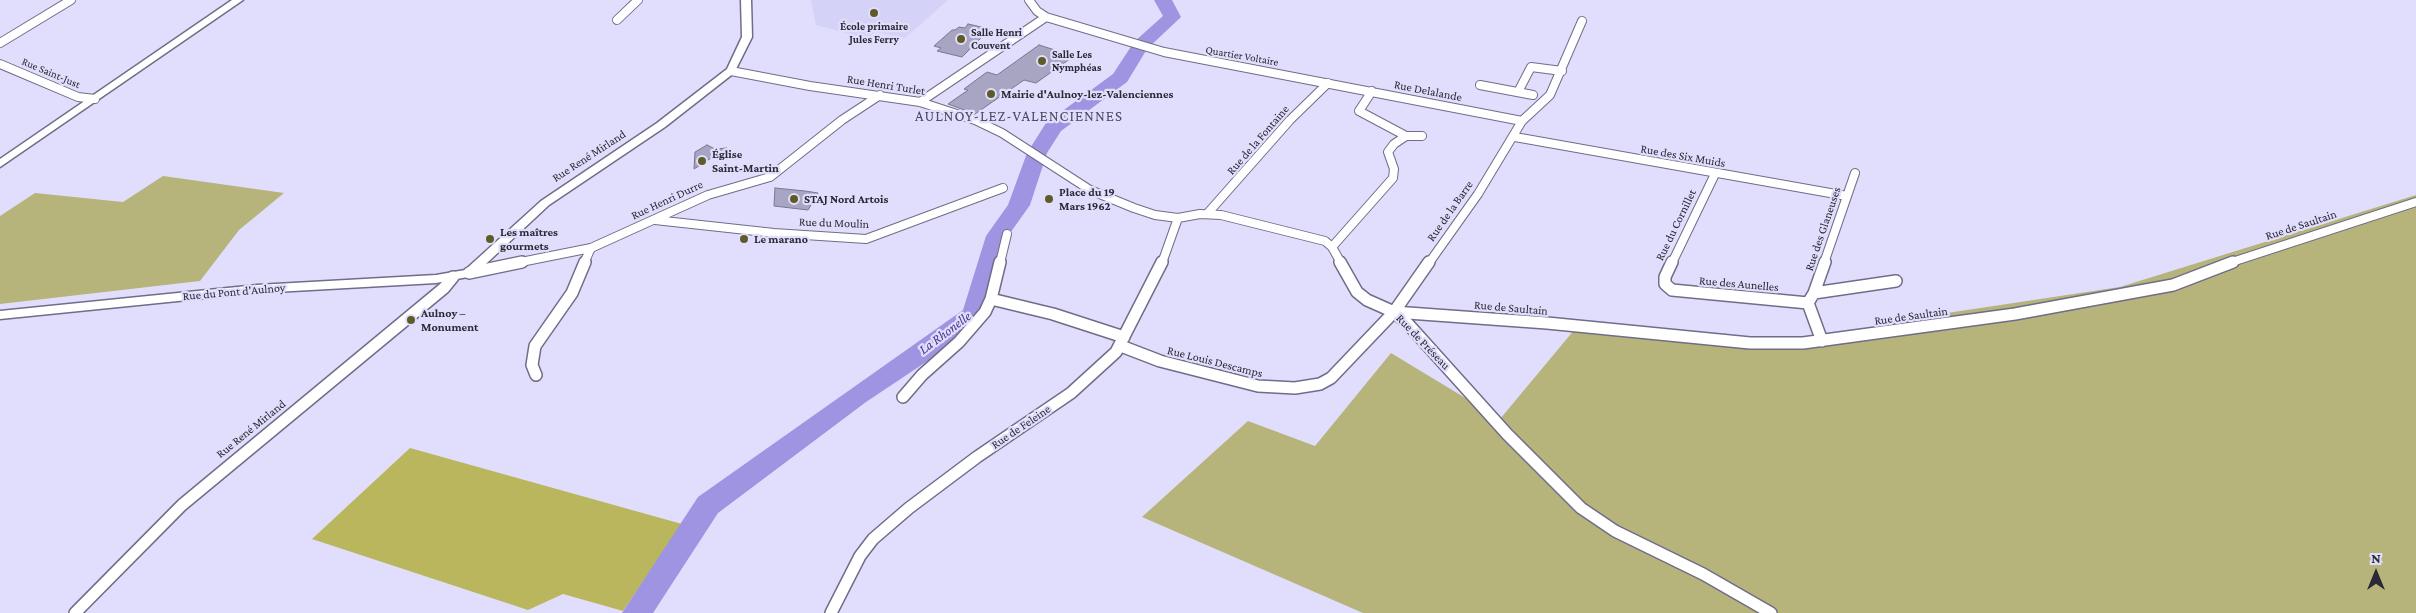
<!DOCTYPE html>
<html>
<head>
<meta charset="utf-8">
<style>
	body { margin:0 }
	#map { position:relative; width:2416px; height:613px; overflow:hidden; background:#e0defc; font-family:"Crimson Pro",serif }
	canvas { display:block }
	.north { position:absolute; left:2351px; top:548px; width:50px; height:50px; -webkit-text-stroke:4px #e0defc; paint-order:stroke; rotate:0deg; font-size:14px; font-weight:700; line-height:20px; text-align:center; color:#2a2934 }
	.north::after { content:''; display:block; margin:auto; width:18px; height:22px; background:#2a2934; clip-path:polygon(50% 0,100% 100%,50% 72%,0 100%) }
</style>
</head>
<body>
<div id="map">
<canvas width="2416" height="613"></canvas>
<div class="north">N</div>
</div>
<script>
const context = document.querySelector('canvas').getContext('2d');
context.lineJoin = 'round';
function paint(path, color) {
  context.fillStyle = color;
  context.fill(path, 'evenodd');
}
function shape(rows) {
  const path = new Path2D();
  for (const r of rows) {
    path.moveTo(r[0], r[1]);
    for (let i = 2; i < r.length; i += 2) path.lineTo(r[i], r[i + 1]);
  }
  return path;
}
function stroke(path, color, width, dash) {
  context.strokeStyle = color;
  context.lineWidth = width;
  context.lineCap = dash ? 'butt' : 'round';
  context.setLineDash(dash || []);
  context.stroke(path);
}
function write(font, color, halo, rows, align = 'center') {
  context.font = font + ' "Crimson Pro",serif';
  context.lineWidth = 4.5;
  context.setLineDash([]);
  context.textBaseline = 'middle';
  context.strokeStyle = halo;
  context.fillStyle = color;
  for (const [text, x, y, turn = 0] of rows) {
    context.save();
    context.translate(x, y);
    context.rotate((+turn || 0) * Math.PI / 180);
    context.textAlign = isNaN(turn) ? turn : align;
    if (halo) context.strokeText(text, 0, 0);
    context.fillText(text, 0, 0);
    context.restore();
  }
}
const built = shape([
	[811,0,948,0,905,38,875,32,868,39,816,25]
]);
const green = shape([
	[163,176,284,193,239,230,200,281,0,304,0,216,35,193,123,202],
	[2416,195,2416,613,1363,613,1142,517,1248,421,1315,446,1391,353,1500,419,1575,329,1778,348,1927,316,2120,287]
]);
const forest = shape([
	[410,448,682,524,623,611,563,594,528,610,312,539]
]);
const river = shape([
	[1154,0,1172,0,1181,17,1147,49,1127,82,1061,131,1047,153,1030,205,1008,236,986,314,982,319,947,348,866,402,718,513,653,613,622,613,698,497,963,310,986,236,1008,205,1027,153,1046,123,1113,74,1134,42,1163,16,1154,0]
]);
const building = shape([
	[968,24,990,29,962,57,937,51,941,48,934,46,952,30,955,30,959,27,965,28,968,24],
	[1039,45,1074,56,1036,83,1024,80,975,114,948,104,968,90,964,89,968,86,987,72,997,75,1039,45],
	[707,145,715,149,727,148,694,169,695,152,707,145],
	[775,188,805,191,818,193,808,210,774,206,775,188]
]);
const minorFar1 = shape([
	[1029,0,1037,11,1046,17,1164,52,1522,121],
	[617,20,638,0],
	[0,43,71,0],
	[0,64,78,97,95,99],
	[731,71,810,86,920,102,975,120,1002,133,1090,190,1134,208,1155,215,1178,218,1200,214,1221,215,1325,241,1332,247,1341,263],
	[1480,85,1533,95],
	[1518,92,1531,67,1562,71],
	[920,102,1046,17],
	[1406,136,1422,136],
	[1515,137,1847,196],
	[1207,214,1290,120,1328,83],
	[655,220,774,233,866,239,1003,188],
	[1332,247,1393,178,1394,169,1388,152,1394,144,1406,136,1359,111,1372,91],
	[516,263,591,248,708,195,770,177,842,120,880,95],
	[584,263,591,248],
	[1000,263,1007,234],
	[1162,263,1178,218],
	[1429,263,1478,194,1522,121,1550,95,1582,21],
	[1672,263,1715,174],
	[1824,263,1855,173],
	[2229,263,2416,202]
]);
const minor = shape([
	[1340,262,1357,292,1367,300,1394,312,1408,324,1507,434,1581,508,1615,531,1703,574,1771,613],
	[1672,262,1665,277,1665,284,1672,290,1808,303],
	[469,273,522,262],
	[1814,293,1825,262],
	[991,299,1053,314,1124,337],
	[1394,312,1547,323,1750,343,1803,343,2015,314,2173,285,2233,262],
	[1822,341,1808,303,1814,293,1896,281],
	[1121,346,1160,361,1258,386,1295,388,1320,384,1331,378,1394,312,1429,262],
	[536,375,532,365,535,346,572,293,585,262],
	[903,397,922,375,959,342,985,312,991,299,1000,262],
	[75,613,182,505,444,288,453,277],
	[831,613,860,556,873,539,909,508,977,457,1071,393,1116,352,1162,262]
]);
const tertiary = shape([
	[232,0,243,0,0,167,0,159,232,0],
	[741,0,751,0,752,37,734,73,665,127,549,205,473,276,436,283,257,293,0,319,0,311,257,285,436,275,465,270,541,201,657,123,727,69,742,37,741,0]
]);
const markers = [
	[874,13,5,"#5e5b28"],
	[961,39,5,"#5e5b28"],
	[1042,61,5,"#5e5b28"],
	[991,94,5,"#5e5b28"],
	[702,161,5,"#5e5b28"],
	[794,199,5,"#5e5b28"],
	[1049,199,5,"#5e5b28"],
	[490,239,5,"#5e5b28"],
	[744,239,5,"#5e5b28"],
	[411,320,5,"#5e5b28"]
];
const farPoinames = [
	["École primaire",874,27,"center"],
	["Jules Ferry",874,40,"center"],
	["Salle Henri",971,33],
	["Couvent",971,46],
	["Salle Les",1052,55],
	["Nymphéas",1052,68]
];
const farStreetnames = [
	["Quartier Voltaire",1242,56,10],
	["Rue Saint-Just",51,73,23]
];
const streetNames = [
	["Rue Henri Turlet",886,85,9],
	["Rue Delalande",1428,91,11],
	["Rue de la Fontaine",1258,140,-49],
	["Rue René Mirland",589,156,-33],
	["Rue des Six Muids",1683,156,10],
	["Rue Henri Durre",667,200,-25],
	["Rue de la Barre",1450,211,-55],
	["Rue du Moulin",834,223,2],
	["Rue du Cornillet",1676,225,-64],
	["Rue de Saultain",2301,225,-18],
	["Rue des Glaneuses",1823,229,-71],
	["Rue des Aunelles",1739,284,5],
	["Rue du Pont d'Aulnoy",234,292,-5],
	["Rue de Saultain",1511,308,5],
	["Rue de Saultain",1911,316,-8],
	["Rue de Préseau",1423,342,46],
	["Rue Louis Descamps",1215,362,14],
	["Rue de Feleine",1021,427,-34],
	["Rue René Mirland",251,429,-39]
];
const poiNames = [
	["Mairie d'Aulnoy-lez-Valenciennes",1001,94],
	["Église",712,154],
	["Saint-Martin",712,168],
	["Place du 19",1059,192],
	["Mars 1962",1059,206],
	["STAJ Nord Artois",804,199],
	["Les maîtres",500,232],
	["gourmets",500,246],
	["Le marano",754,239],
	["Aulnoy –",421,313],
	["Monument",421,327]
];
const waterNames = [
	["La Rhonelle",945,333,-37]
];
const quarterNames = [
	["AULNOY-LEZ-VALENCIENNES",1019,116]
];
paint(built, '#d4d2f6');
paint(green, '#b6b47a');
paint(forest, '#bab65d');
paint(river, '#9e94e1');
paint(building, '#a7a5c1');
stroke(building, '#787690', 1);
stroke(minorFar1, '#6f6d87', 10);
stroke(minor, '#6f6d87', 14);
stroke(tertiary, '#6f6d87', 3);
stroke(minorFar1, '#fff', 8);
stroke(minor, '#fff', 11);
paint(tertiary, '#fff');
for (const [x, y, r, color] of markers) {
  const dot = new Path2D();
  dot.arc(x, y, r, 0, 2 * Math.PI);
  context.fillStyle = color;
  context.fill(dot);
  stroke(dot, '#e0defc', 2);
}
write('bold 11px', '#2a2934', '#e0defc', farPoinames, 'left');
write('11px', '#2a2934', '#e0defc', farStreetnames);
write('12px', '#2a2934', '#e0defc', streetNames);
write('bold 12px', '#2a2934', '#e0defc', poiNames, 'left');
write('italic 14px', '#4a368f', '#e0defc', waterNames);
context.letterSpacing = '1px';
write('15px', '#4c4962', '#e0defc', quarterNames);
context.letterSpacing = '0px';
</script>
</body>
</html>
